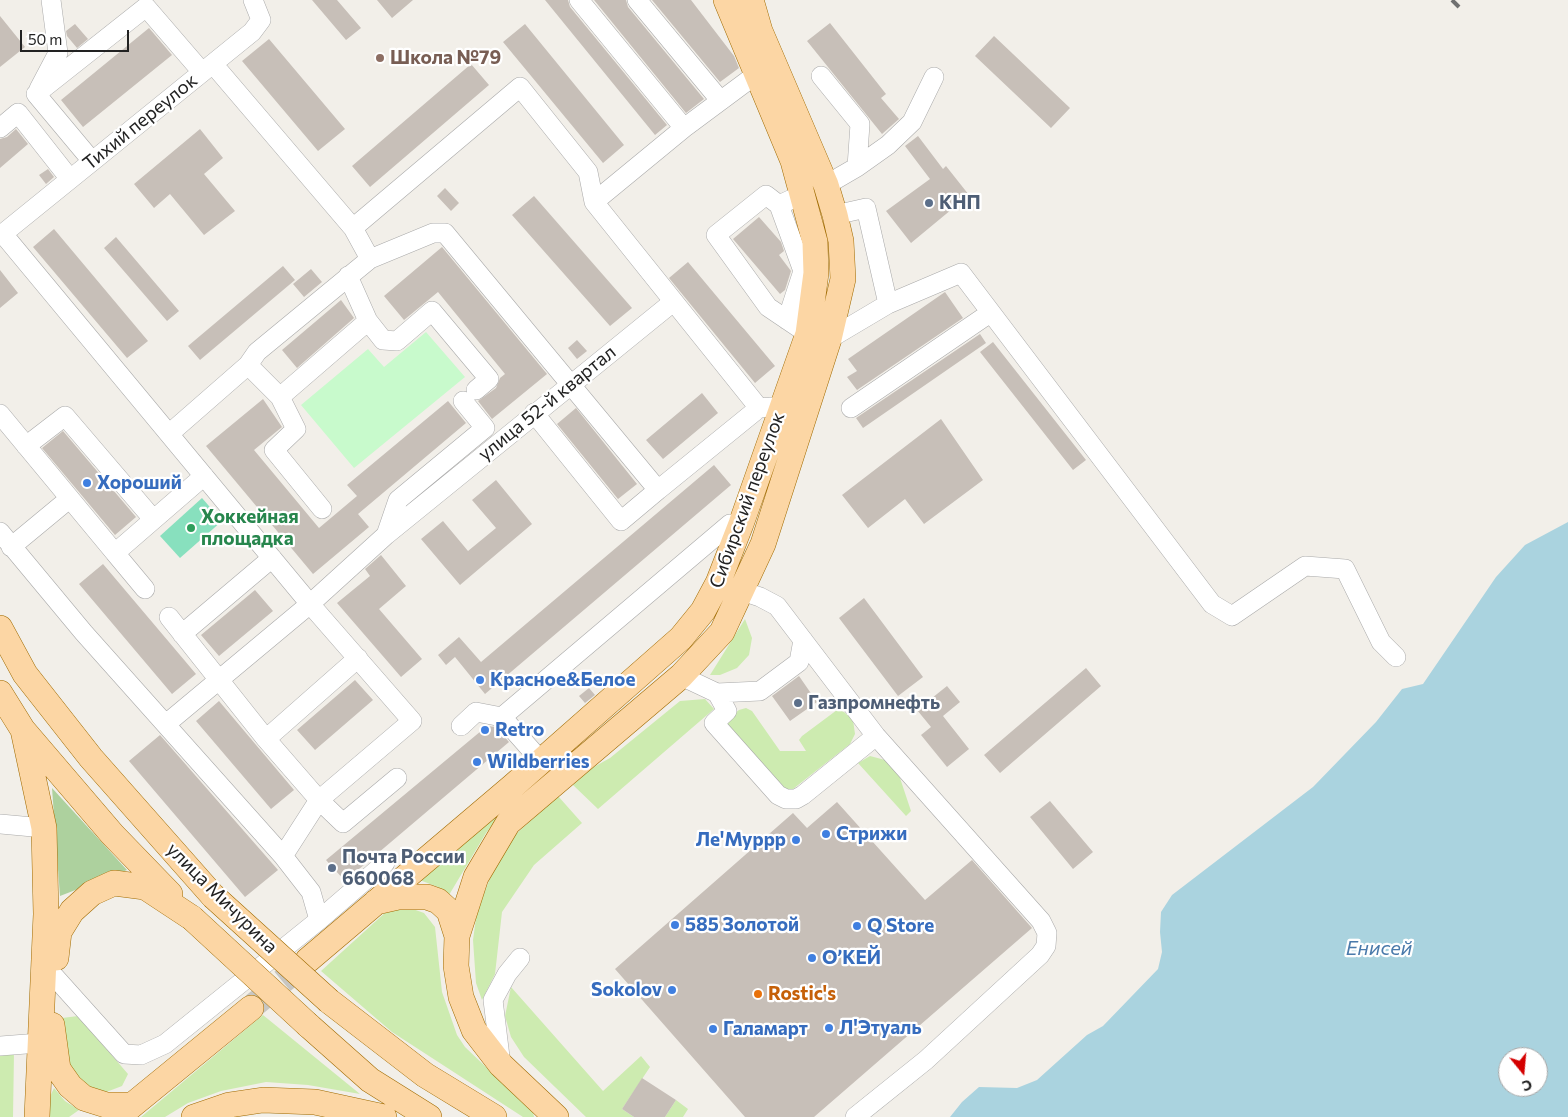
<!DOCTYPE html>
<html>
<head>
<meta charset="utf-8">
<style>
	body { margin:0 }
	#map { position:relative; width:1568px; height:1117px; overflow:hidden; background:#f2efe9; font-family:Commissioner,sans-serif }
	canvas { display:block }
	.north { position:absolute; left:1498px; top:1047px; width:50px; height:50px; box-sizing:border-box; background:#fff; border:1px solid #a7a7a7; border-radius:50%; rotate:163deg; font-size:14px; font-weight:700; line-height:20px; text-align:center; color:#222 }
	.north::after { content:''; display:block; margin:auto; width:18px; height:22px; background:#d40000; clip-path:polygon(50% 0,100% 100%,50% 72%,0 100%) }
	.scale { position:absolute; left:20px; top:30px; width:109px; height:22px; box-sizing:border-box; border:2px solid #222; border-top:0; padding-left:6px; font-size:15px; line-height:18px; white-space:nowrap; color:#222; -webkit-text-stroke:4px #fff; paint-order:stroke }
</style>
</head>
<body>
<div id="map">
<canvas width="1568" height="1117"></canvas>
<div class="north">С</div>
<div class="scale">50 m</div>
</div>
<script>
const context = document.querySelector('canvas').getContext('2d');
context.lineJoin = 'round';
function paint(path, color) {
  context.fillStyle = color;
  context.fill(path, 'evenodd');
}
function shape(rows) {
  const path = new Path2D();
  for (const r of rows) {
    path.moveTo(r[0], r[1]);
    for (let i = 2; i < r.length; i += 2) path.lineTo(r[i], r[i + 1]);
  }
  return path;
}
function stroke(path, color, width, dash) {
  context.strokeStyle = color;
  context.lineWidth = width;
  context.lineCap = dash ? 'butt' : 'round';
  context.setLineDash(dash || []);
  context.stroke(path);
}
function write(font, color, halo, rows, align = 'center') {
  context.font = font + ' Commissioner,sans-serif';
  context.lineWidth = 4.5;
  context.setLineDash([]);
  context.textBaseline = 'middle';
  context.strokeStyle = halo;
  context.fillStyle = color;
  for (const [text, x, y, turn = 0] of rows) {
    context.save();
    context.translate(x, y);
    context.rotate((+turn || 0) * Math.PI / 180);
    context.textAlign = isNaN(turn) ? turn : align;
    if (halo) context.strokeText(text, 0, 0);
    context.fillText(text, 0, 0);
    context.restore();
  }
}
const grass = shape([
	[745,619,752,638,749,655,737,668,720,675,710,675],
	[705,699,714,709,598,809,573,785,592,768,610,758,680,701],
	[746,708,752,711,780,751,806,751,799,740,802,736,837,710,844,712,853,720,855,734,850,744,793,789,785,790,724,721,739,710],
	[870,756,885,760,899,775,911,811,906,816,858,763],
	[558,796,582,823,534,865,502,912,495,974,482,1000,476,983,473,940,477,911,493,871,516,834],
	[505,808,486,833,449,895,438,887,417,879],
	[410,908,424,913,435,927,442,992,457,1035,465,1047,533,1112,534,1117,523,1117,392,1032,321,971,387,911],
	[511,987,603,1091,641,1056,650,1067,622,1109,634,1117,586,1117,524,1057,511,1037,505,1016],
	[263,1015,360,1094,308,1085,266,1082,221,1091,188,1103,165,1117,141,1117],
	[78,1016,128,1074,122,1086,101,1094,84,1087,71,1071,60,1028,62,1018],
	[14,1053,13,1117,0,1117,0,1054],
	[54,1088,65,1101,79,1110,69,1117,48,1117,47,1103],
	[676,1100,688,1109,683,1117,665,1117]
]);
const forest = shape([
	[52,788,127,870,60,896]
]);
const park = shape([
	[426,332,465,377,354,468,301,405,368,349,384,367]
]);
const pitch = shape([
	[202,498,222,521,180,558,160,536]
]);
const water = shape([
	[1568,522,1568,1117,950,1117,962,1102,979,1087,1017,1088,1037,1080,1087,1035,1103,1026,1158,969,1162,952,1160,932,1161,912,1172,895,1313,787,1376,722,1402,689,1423,684,1496,577,1525,545],
	[1508,1057,1538,1057,1538,1087,1508,1087]
]);
const building = shape([
	[312,0,337,0,361,28,346,40],
	[377,0,413,0,392,18],
	[545,0,568,0,570,7,667,125,655,135],
	[594,0,626,0,628,7,704,99,686,113],
	[652,0,691,0,734,56,739,68,720,82],
	[0,16,25,47,0,67],
	[830,23,886,94,881,98,899,119,882,134,807,41],
	[75,24,88,39,77,48,67,36,66,31],
	[525,24,624,145,603,163,503,42],
	[149,28,172,55,83,127,61,100],
	[994,36,1070,108,1051,128,975,56],
	[269,39,345,129,318,151,242,61],
	[471,64,489,85,370,187,352,166],
	[16,129,28,144,0,168,0,139,7,137],
	[200,129,223,158,204,174,235,211,204,235,170,194,154,208,134,184],
	[918,136,943,169,946,166,969,195,911,243,886,211,930,179,905,146],
	[48,169,54,177,46,184,39,175],
	[445,188,459,203,451,211,437,196],
	[534,196,632,308,610,326,512,215],
	[759,217,781,242,784,251,779,255,791,271,785,290,780,294,733,239],
	[54,229,148,341,127,358,33,247],
	[116,237,179,311,167,321,104,248],
	[442,247,547,374,492,419,478,401,496,388,500,378,505,374,438,292,404,320,384,296],
	[688,262,775,366,755,383,669,278],
	[283,266,295,280,200,360,188,346],
	[311,269,322,282,304,297,293,284],
	[0,270,18,293,0,308],
	[945,292,963,318,857,390,847,377,857,371,848,359],
	[341,300,354,318,297,368,282,350],
	[980,334,986,343,863,428,856,418],
	[577,340,587,351,577,359,568,348],
	[993,342,1086,460,1073,470,980,352],
	[702,393,718,413,663,459,646,440],
	[263,399,282,427,254,450,319,528,357,496,347,485,448,401,466,423,358,514,369,527,313,574,206,446],
	[576,408,637,484,618,499,557,424],
	[941,419,983,480,924,524,905,499,868,528,842,495],
	[63,431,136,517,115,535,42,448],
	[714,465,731,485,485,694,455,657,446,665,438,655,459,637,481,662],
	[496,480,532,524,460,585,421,539,443,521,468,551,496,528,472,500],
	[381,555,406,586,379,609,422,659,401,677,337,603,370,576,365,569],
	[103,564,196,674,172,694,79,584],
	[255,590,273,611,219,656,201,635],
	[864,598,923,677,898,696,839,618],
	[1086,668,1101,686,1000,773,984,755],
	[799,676,817,702,790,721,772,696],
	[355,680,373,700,315,750,297,730],
	[947,686,960,702,943,716,969,749,947,767,921,735,931,727,917,710],
	[589,688,595,695,585,703,579,696],
	[219,701,294,790,271,809,196,721],
	[487,726,496,727,509,742,345,881,326,860],
	[160,735,278,870,245,897,129,761],
	[1050,801,1093,852,1073,869,1030,817],
	[837,802,925,900,972,860,1032,928,814,1117,745,1117,615,969,793,813,807,828],
	[642,1078,676,1100,665,1117,634,1117,622,1109]
]);
const majorTunnel = shape([
	[254,1005,308,960]
]);
const minor = shape([
	[579,0,684,128],
	[637,0,720,100],
	[213,64,353,228,520,87,588,172,594,202,759,408],
	[821,76,860,124,857,167],
	[39,89,58,53,51,0],
	[0,128,18,113,70,179],
	[92,161,36,94,146,7,202,72],
	[826,185,857,167,888,145,912,122,934,77],
	[803,194,779,205,766,195,716,235,768,307,808,334],
	[594,202,684,128,758,73],
	[779,205,803,271,787,320],
	[835,215,866,208,888,304],
	[3,234,310,604,412,721,319,800,343,823,397,778],
	[0,236,252,32,261,20,253,0],
	[370,259,433,233,445,233,658,490,759,408,772,407],
	[348,276,368,321,383,340,397,341,432,311,489,379,476,390],
	[829,339,888,304,961,273,1212,604,1232,616,1305,566,1345,569,1381,642,1396,657],
	[248,365,280,397,296,429,274,450,322,509],
	[280,397,368,321],
	[851,408,990,313],
	[534,413,621,521,658,490],
	[0,414,115,553,204,476],
	[169,434,248,365,257,352,370,259,353,228],
	[26,446,65,416,153,519],
	[0,532,84,633,283,856,311,892,319,920,165,1044,141,1055,124,1054,54,976],
	[386,535,398,500,485,428,463,401],
	[11,547,69,499],
	[115,553,145,589],
	[742,591,760,597,777,606,876,736,1041,921,1047,933,1046,946,1040,955,926,1060,855,1117],
	[169,617,266,739,319,800,283,856],
	[182,634,272,558],
	[681,676,717,693,760,691,799,662,803,640],
	[717,693,727,711,714,723,778,795,786,799,796,799,803,795,876,736],
	[166,724,310,604,386,535,673,302],
	[461,726,476,712,502,717],
	[266,739,358,658],
	[541,761,502,717,730,524,741,524],
	[0,824,44,828],
	[319,920,385,863],
	[0,1046,39,1043],
	[501,1065,493,1000,507,974,520,958]
]);
const major = shape([
	[0,628,25,674,91,758,213,896],
	[0,693,23,730,112,834,170,894],
	[23,730,44,828,46,914,37,1117],
	[376,902,398,897,427,897,438,901,449,911,457,936,456,966,461,997,474,1030,501,1065,556,1117],
	[457,936,476,877,508,823,681,676,722,632,763,544,829,339,843,279,841,241,835,215,826,185,760,31,751,0],
	[56,958,59,932,72,911,92,893,114,883,145,887,192,918],
	[308,960,513,786,681,638,703,611,718,583,741,524,808,334,816,273,815,242,793,161,726,0],
	[329,1001,425,1075,494,1117],
	[52,1025,58,1069,70,1086,84,1098,106,1105,132,1105],
	[308,1025,370,1080,429,1117],
	[119,1116,251,1008],
	[194,1117,229,1105,263,1100,315,1102,384,1117]
]);
const rail = shape([
	[1452,0,1459,7]
]);
const majorBridge = shape([
	[213,896,329,1001],
	[192,918,308,1025]
]);
const markers = [
	[380,58,5,"#8d6e63"],
	[929,203,5,"#5c6f8a"],
	[87,483,5,"#3f7fe0"],
	[191,528,5,"#2e9e5b"],
	[480,680,5,"#3f7fe0"],
	[798,703,5,"#5c6f8a"],
	[485,730,5,"#3f7fe0"],
	[477,762,5,"#3f7fe0"],
	[826,834,5,"#3f7fe0"],
	[796,840,5,"#3f7fe0"],
	[332,868,5,"#5c6f8a"],
	[675,925,5,"#3f7fe0"],
	[857,926,5,"#3f7fe0"],
	[812,958,5,"#3f7fe0"],
	[672,990,5,"#3f7fe0"],
	[758,994,5,"#e8710a"],
	[829,1028,5,"#3f7fe0"],
	[713,1029,5,"#3f7fe0"]
];
const educationNames = [
	["Школа №79",390,58]
];
const streetNames = [
	["Тихий переулок",140,122,-39],
	["улица 52-й квартал",547,403,-39],
	["Сибирский переулок",747,500,-70],
	["улица Мичурина",222,898,45]
];
const serviceNames = [
	["КНП",939,203],
	["Газпромнефть",808,703],
	["Почта России",342,857],
	["660068",342,879]
];
const shopNames = [
	["Хороший",97,483],
	["Красное&Белое",490,680],
	["Retro",495,730],
	["Wildberries",487,762],
	["Стрижи",836,834],
	["Ле'Муррр",786,840,"right"],
	["585 Золотой",685,925],
	["Q Store",867,926],
	["О’КЕЙ",822,958],
	["Sokolov",662,990,"right"],
	["Л'Этуаль",839,1028],
	["Галамарт",723,1029]
];
const leisureNames = [
	["Хоккейная",201,517],
	["площадка",201,539]
];
const foodNames = [
	["Rostic's",768,994]
];
const waterNames = [
	["Енисей",1379,948]
];
paint(grass, '#cdebb0');
paint(forest, '#add19e');
paint(park, '#c8facc');
paint(pitch, '#88e0be');
paint(water, '#aad3df');
paint(building, '#c7bfb8');
stroke(majorTunnel, '#c8c6c1', 25, [25, 12]);
stroke(minor, '#a9a9a9', 20);
stroke(major, '#a06b00', 26);
stroke(minor, '#fff', 19);
stroke(major, '#fcd6a4', 25);
stroke(rail, '#707070', 4, [10, 10]);
stroke(majorBridge, '#a06b00', 26, []);
stroke(majorBridge, '#fcd6a4', 25);
for (const [x, y, r, color] of markers) {
  const dot = new Path2D();
  dot.arc(x, y, r, 0, 2 * Math.PI);
  context.fillStyle = color;
  context.fill(dot);
  stroke(dot, '#fff', 2);
}
write('bold 19px', '#785e54', '#fff', educationNames, 'left');
write('19px', '#222', '#fff', streetNames);
write('bold 19px', '#4e5e75', '#fff', serviceNames, 'left');
write('bold 19px', '#366cbe', '#fff', shopNames, 'left');
write('bold 19px', '#27864d', '#fff', leisureNames, 'left');
write('bold 19px', '#c56008', '#fff', foodNames, 'left');
write('italic 20px', '#4a7aab', '#fff', waterNames);
</script>
</body>
</html>
